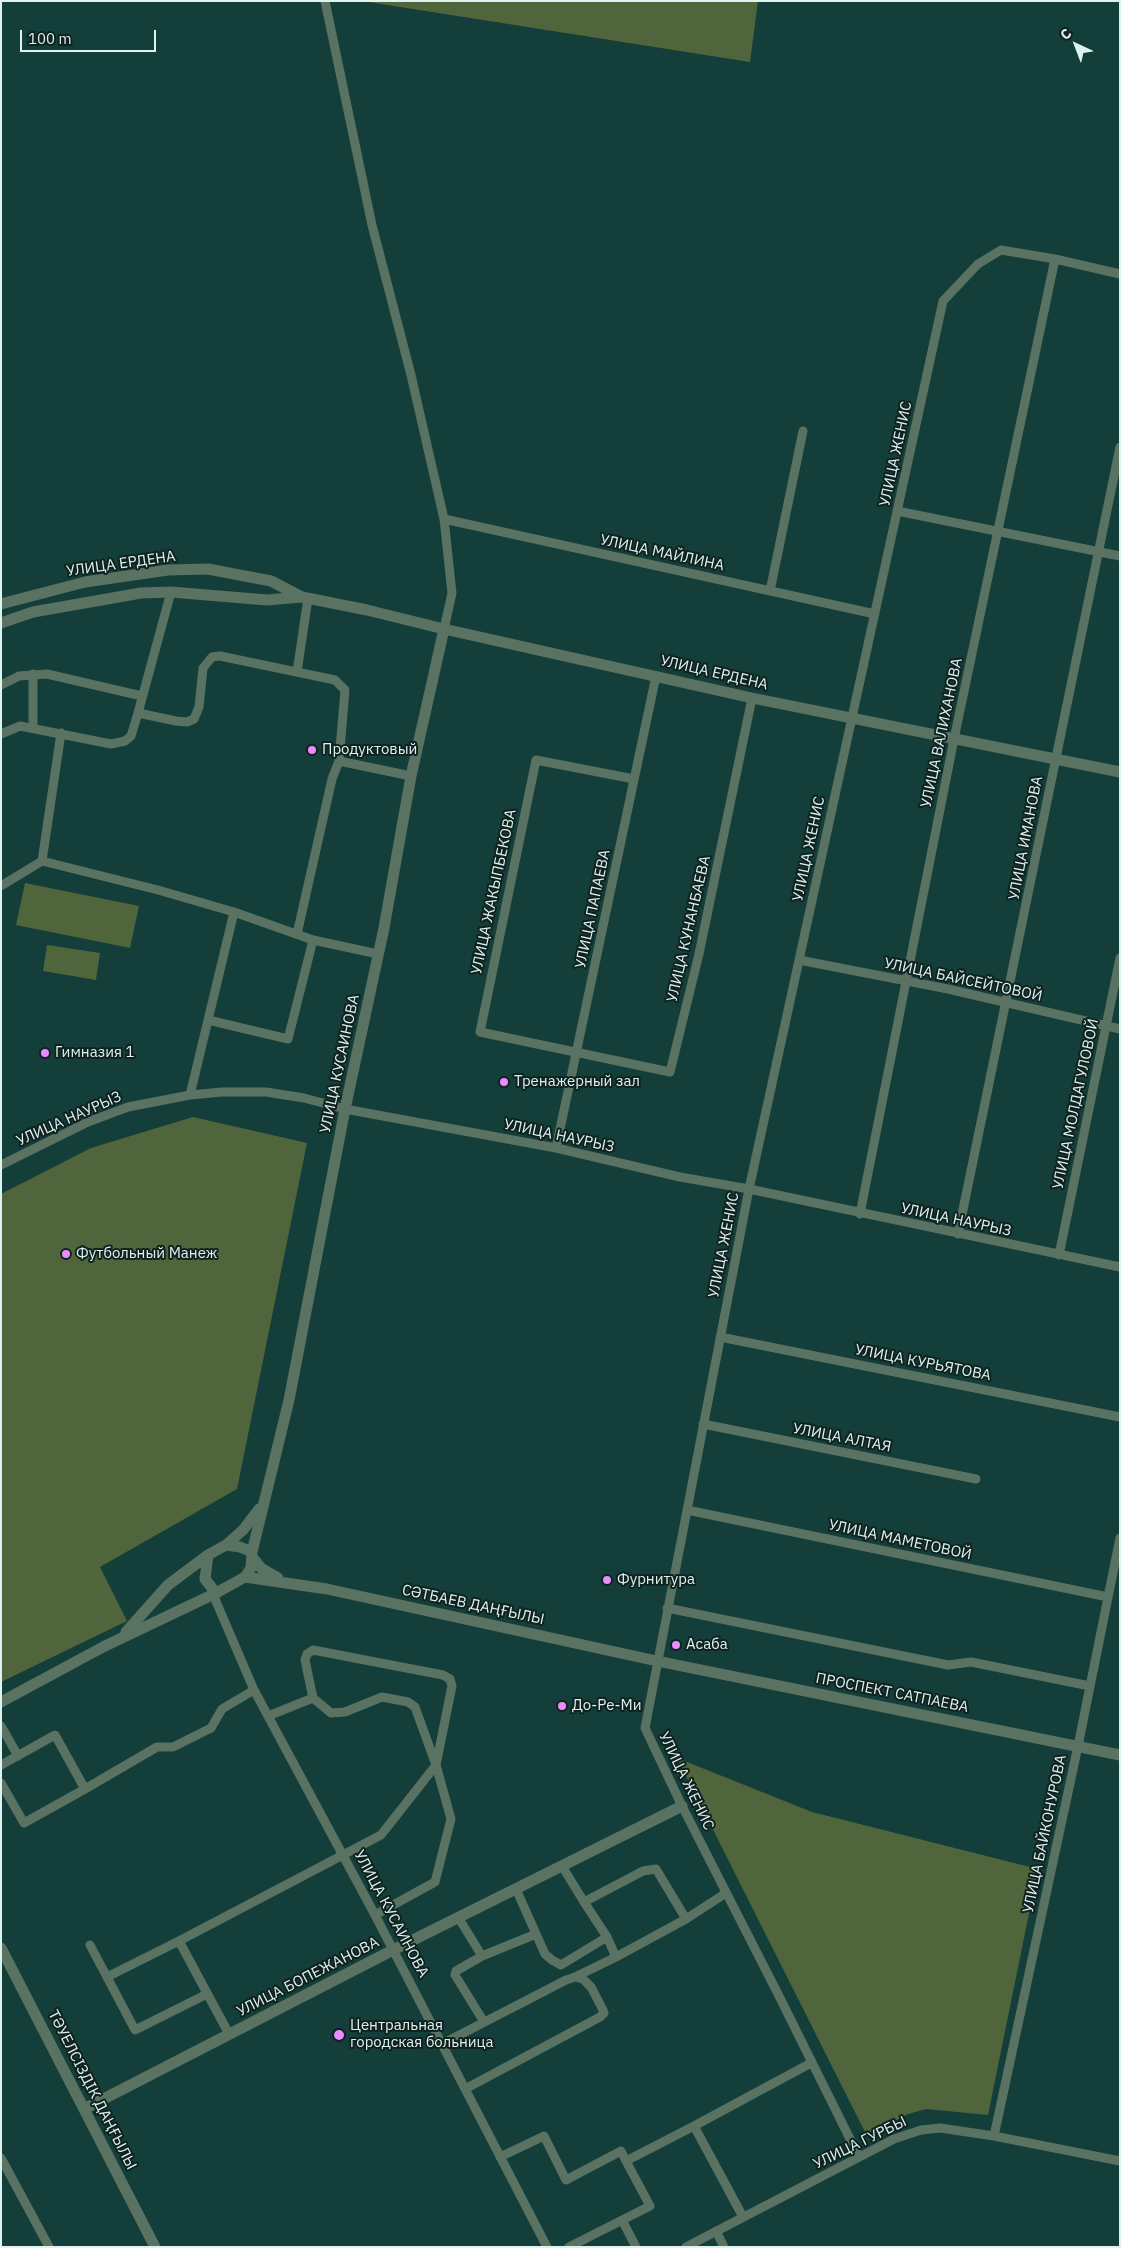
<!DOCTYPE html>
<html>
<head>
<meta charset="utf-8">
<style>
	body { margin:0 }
	#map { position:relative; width:1121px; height:2248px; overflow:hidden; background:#143e39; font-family:"IBM Plex Sans",sans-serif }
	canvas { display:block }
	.frame { position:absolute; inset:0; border:2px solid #ddf3f0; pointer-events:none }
	.north { position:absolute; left:1051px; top:20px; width:50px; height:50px; -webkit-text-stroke:4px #10221f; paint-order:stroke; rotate:317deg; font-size:14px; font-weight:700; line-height:20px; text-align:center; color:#ddf3f0 }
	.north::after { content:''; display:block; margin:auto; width:18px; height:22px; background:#ddf3f0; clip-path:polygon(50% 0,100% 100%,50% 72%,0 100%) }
	.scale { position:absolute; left:20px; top:30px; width:136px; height:22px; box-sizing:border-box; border:2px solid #ddf3f0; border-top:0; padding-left:6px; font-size:15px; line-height:18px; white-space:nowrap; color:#ddf3f0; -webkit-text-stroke:4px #10221f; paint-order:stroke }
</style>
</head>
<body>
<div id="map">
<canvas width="1121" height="2248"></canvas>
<div class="frame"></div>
<div class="north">С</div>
<div class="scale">100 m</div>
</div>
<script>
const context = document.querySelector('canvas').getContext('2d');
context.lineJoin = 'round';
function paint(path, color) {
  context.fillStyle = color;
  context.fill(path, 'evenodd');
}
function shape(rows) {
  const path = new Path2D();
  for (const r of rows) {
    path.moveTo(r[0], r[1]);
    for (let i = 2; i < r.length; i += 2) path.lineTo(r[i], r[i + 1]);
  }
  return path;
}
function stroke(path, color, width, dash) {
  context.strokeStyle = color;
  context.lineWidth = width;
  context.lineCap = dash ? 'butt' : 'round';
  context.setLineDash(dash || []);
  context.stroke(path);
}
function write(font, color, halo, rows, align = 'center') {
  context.font = font + ' "IBM Plex Sans",sans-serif';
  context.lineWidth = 4;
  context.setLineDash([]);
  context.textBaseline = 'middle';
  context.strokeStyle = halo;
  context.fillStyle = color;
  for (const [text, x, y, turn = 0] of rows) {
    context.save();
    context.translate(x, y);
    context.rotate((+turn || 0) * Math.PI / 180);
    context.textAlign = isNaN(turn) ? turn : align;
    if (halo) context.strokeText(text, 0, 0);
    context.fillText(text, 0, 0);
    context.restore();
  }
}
const green = shape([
	[362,1,758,1,750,62],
	[25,883,139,906,130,948,16,925],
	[47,945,100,953,96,980,43,971],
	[193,1117,307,1143,237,1489,100,1567,127,1621,1,1682,1,1194,91,1148],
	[677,1758,812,1812,1038,1869,988,2115,926,2109,908,2114,867,2136]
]);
const minor = shape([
	[325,1,372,225,411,375,444,519,452,593,444,629],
	[897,511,1120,556],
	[444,519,875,614],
	[770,591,803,431],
	[297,672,308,598],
	[33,674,33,728],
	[1,685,19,676,47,674,142,696],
	[138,713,176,721,187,722,194,719,199,707,203,668,212,657,220,656,335,680,345,690,339,761,411,776],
	[1,734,20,726,111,744,125,741,131,736,138,713,171,592],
	[634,779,536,760,480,1032,670,1072,699,954,752,698],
	[42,861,61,733],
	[1,886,42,861,158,890,234,912,313,940,378,954],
	[297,934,332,779,339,761],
	[799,960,948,989,1120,1029],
	[208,1020,288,1039,313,940],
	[190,1095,234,912],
	[556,1148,656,676],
	[1,1165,88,1122,128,1107,190,1095,222,1092,266,1092,304,1098,345,1109,556,1148,680,1177,749,1189,1120,1267],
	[860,1214,954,739,1055,259],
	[958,1234,1120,447],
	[1059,1255,1120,958],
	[720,1337,1120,1417],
	[703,1424,976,1479],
	[687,1510,1108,1597],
	[216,1593,215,1599,254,1690,375,1915,547,2247],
	[667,1608,948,1665,971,1662,1090,1686],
	[268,1716,313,1698,305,1660,307,1654,313,1650,443,1675,450,1679,452,1686,436,1765,451,1819,435,1882,375,1915],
	[1,1726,18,1756],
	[1,1765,55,1735,85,1789,24,1823,1,1783],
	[85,1789,157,1747,173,1747,211,1728,222,1709,254,1690],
	[562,1866,584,1902,643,1871,656,1869,686,1919,726,1893],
	[516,1889,545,1954,552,1960,561,1965,607,1937],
	[458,1917,482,1956],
	[90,1945,107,1977,179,1941],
	[616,1957,686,1919],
	[107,1977,135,2030,207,1994],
	[575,1977,616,1957,607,1937,584,1902],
	[484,2022,455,1975,456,1971,482,1956,536,1934],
	[229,2034,179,1941,381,1835,436,1765,415,1707,408,1702,382,1697,345,1712,331,1713,313,1698],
	[442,2044,566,1980,575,1977,583,1979,591,1987,602,2008,604,2013,600,2017,465,2089],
	[994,2136,1078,1746,1120,1538],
	[500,2157,544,2136,566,2180,621,2151,626,2161,694,2126],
	[859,2157,777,1992,682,1806,645,1728,749,1189,943,301,978,264,1001,250,1055,259,1120,274],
	[1,2158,49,2247],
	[743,2217,694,2126,811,2063],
	[622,2220,636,2247],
	[716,2231,724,2247],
	[569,2247,650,2206,626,2161],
	[686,2247,894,2139,921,2130,940,2128,994,2136,1120,2161]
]);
const tertiary = shape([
	[1,604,85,582,168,570,208,569,271,581,302,597,367,610,444,629,752,698,1120,772],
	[1,623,33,612,141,593,171,592,267,600,302,597],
	[226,1545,243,1530,259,1509],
	[252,1552,289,1400,345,1109,384,928,411,776,444,629],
	[253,1558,261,1568,278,1578],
	[245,1577,251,1568,252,1552,240,1547,226,1545,208,1555,205,1579,216,1593,245,1577,327,1589,657,1661,1120,1755],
	[126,1632,168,1585,208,1555],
	[1,1702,103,1647,216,1593],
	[1,1948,155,2247],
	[84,2109,393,1950,682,1806]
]);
const markers = [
	[312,750,5,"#e98dfe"],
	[45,1053,5,"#e98dfe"],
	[504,1082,5,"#e98dfe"],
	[66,1254,5,"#e98dfe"],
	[607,1580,5,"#e98dfe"],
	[676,1645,5,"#e98dfe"],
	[562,1706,5,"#e98dfe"],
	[339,2035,6,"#e98dfe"]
];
const streetNames = [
	["УЛИЦА ЖЕНИС",896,454,-78],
	["УЛИЦА МАЙЛИНА",662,553,12],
	["УЛИЦА ЕРДЕНА",121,564,-8],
	["УЛИЦА ЕРДЕНА",714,673,13],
	["УЛИЦА ВАЛИХАНОВА",942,733,-78],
	["УЛИЦА ИМАНОВА",1026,838,-79],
	["УЛИЦА ЖЕНИС",809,849,-78],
	["УЛИЦА ЖАКЫПБЕКОВА",494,892,-78],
	["УЛИЦА ПАПАЕВА",593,909,-78],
	["УЛИЦА КУНАНБАЕВА",689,929,-77],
	["УЛИЦА БАЙСЕЙТОВОЙ",963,980,12],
	["УЛИЦА КУСАИНОВА",340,1064,-78],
	["УЛИЦА МОЛДАГУЛОВОЙ",1076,1104,-78],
	["УЛИЦА НАУРЫЗ",69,1119,-24],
	["УЛИЦА НАУРЫЗ",559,1136,12],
	["УЛИЦА НАУРЫЗ",956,1220,12],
	["УЛИЦА ЖЕНИС",724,1245,-79],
	["УЛИЦА КУРЬЯТОВА",923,1363,11],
	["УЛИЦА АЛТАЯ",842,1438,11],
	["УЛИЦА МАМЕТОВОЙ",900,1540,12],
	["СӘТБАЕВ ДАҢҒЫЛЫ",473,1605,12],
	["ПРОСПЕКТ САТПАЕВА",892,1693,11],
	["УЛИЦА ЖЕНИС",686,1781,64],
	["УЛИЦА БАЙКОНУРОВА",1045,1834,-78],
	["УЛИЦА КУСАИНОВА",391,1914,62],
	["УЛИЦА БОПЕЖАНОВА",308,1977,-27],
	["ТӘУЕЛСІЗДІК ДАҢҒЫЛЫ",92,2090,63],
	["УЛИЦА ГУРБЫ",860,2143,-26]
];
const poiNames = [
	["Продуктовый",322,750],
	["Гимназия 1",55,1053],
	["Тренажерный зал",514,1082],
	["Футбольный Манеж",76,1254],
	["Фурнитура",617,1580],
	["Асаба",686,1645],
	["До-Ре-Ми",572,1706],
	["Центральная",350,2026],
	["городская больница",350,2043]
];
paint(green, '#51653c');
stroke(minor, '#597262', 9);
stroke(tertiary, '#597262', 11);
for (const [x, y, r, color] of markers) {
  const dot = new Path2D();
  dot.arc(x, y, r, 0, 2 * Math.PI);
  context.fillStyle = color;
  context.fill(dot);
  stroke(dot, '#10221f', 2);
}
write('15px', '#ddf3f0', '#10221f', streetNames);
write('15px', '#ddf3f0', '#10221f', poiNames, 'left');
</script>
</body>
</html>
